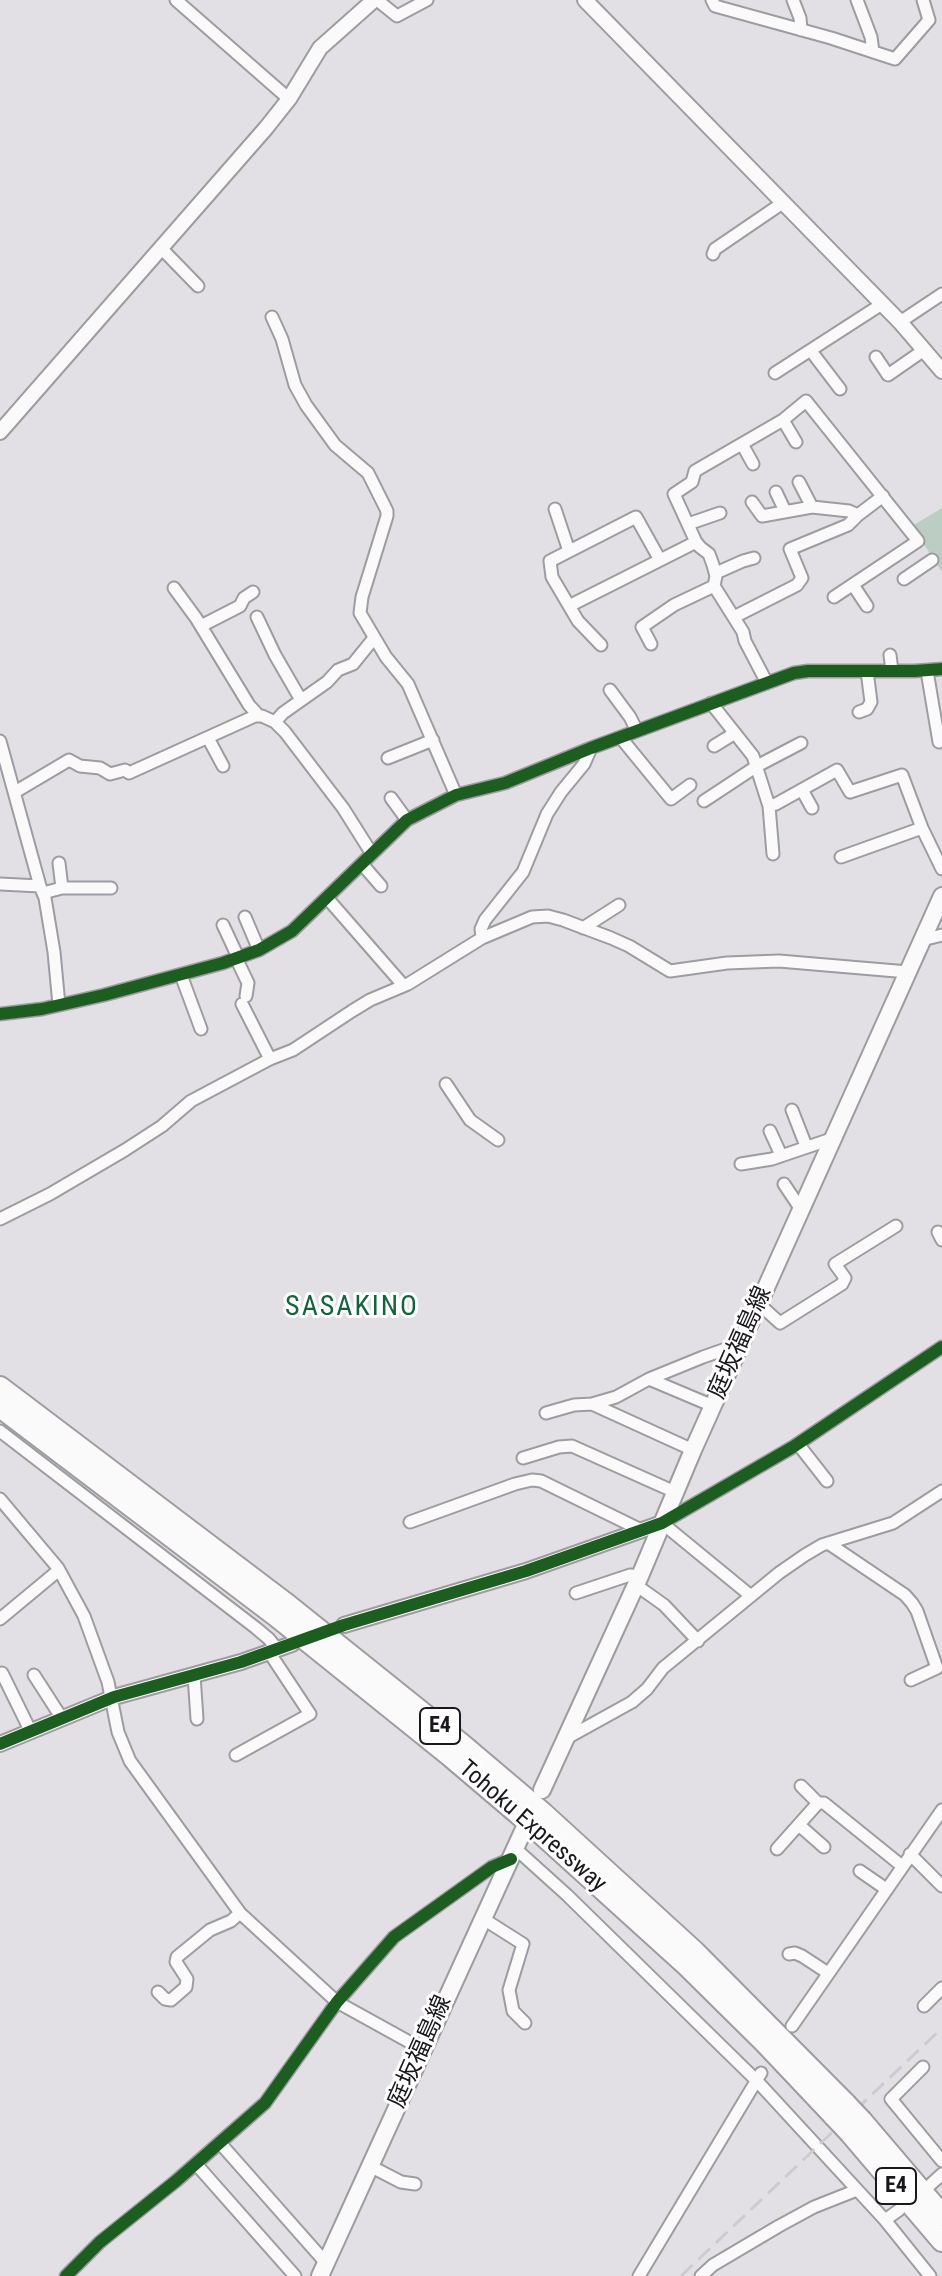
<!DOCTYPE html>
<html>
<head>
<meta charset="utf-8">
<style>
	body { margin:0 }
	canvas { display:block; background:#e2e0e5 }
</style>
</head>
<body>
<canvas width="942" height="2276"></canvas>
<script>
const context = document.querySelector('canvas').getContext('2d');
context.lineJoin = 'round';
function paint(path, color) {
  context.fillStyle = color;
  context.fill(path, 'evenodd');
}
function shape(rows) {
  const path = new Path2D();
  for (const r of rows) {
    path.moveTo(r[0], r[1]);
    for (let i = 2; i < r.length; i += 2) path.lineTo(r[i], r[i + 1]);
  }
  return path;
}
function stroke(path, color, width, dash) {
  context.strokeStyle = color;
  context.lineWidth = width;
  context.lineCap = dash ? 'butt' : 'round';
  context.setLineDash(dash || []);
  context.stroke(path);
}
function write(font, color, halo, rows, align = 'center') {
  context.font = font + ' "Roboto Condensed","Noto Sans JP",sans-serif';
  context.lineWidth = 6;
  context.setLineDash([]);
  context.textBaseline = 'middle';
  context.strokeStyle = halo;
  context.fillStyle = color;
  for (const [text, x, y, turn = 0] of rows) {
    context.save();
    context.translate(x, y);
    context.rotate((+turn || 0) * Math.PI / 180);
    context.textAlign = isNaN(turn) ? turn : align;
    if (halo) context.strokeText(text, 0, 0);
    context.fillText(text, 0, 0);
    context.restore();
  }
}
const green = shape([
	[942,508,942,572,912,526]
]);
const minor = shape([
	[176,0,289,99],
	[377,0,397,16,427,0],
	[712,0,715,6,831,38,895,59,929,20,923,0],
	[793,0,800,18,801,30],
	[857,0,871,37,873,52],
	[161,248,198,286],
	[713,254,715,249,784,202],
	[272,317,282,339,295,385,306,405,335,445,368,473,387,511,387,516,362,597,360,613,386,657,408,684,456,795],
	[900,322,942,294],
	[811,351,840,389],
	[876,357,888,375,924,350],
	[775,373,882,304],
	[783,420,796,442],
	[742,444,753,464],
	[799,482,812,507],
	[776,492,785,511],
	[752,502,762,516,812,507,849,511,858,515,883,496],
	[555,509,569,551],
	[688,524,720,513],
	[716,573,743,561,754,558],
	[904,579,932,560],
	[853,585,867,606],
	[174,588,196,618,249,705,259,716],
	[571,605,696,542],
	[257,617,275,655,301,700],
	[734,617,797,585,802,578,790,549,848,525,858,515],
	[201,626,240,606,244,598,253,592],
	[651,644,642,627,674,605,714,586],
	[601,645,578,621,552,577,550,561,636,517,660,560],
	[890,655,892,671],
	[927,671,939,742],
	[767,683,745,641,743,632,714,586,716,576,713,565,709,554,700,547,696,542,674,494,692,482,695,471,783,420,806,401,918,541,834,597],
	[610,690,630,717,637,731],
	[711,703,753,756,769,806,773,854],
	[859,712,867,709,871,702,867,671],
	[275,722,283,713,327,682,338,670,353,664,374,638],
	[208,738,223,766],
	[621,738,671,799,690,785],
	[0,741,40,886],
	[714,746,735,733],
	[388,758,433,740],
	[802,790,812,808],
	[15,792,69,760,80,766,100,768,110,774,125,770,129,773,255,716,262,716,275,722,285,732,343,808,372,854],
	[391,798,407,820],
	[704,801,757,766,801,743],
	[769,806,776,804,837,770,850,792,902,775,922,828,942,869],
	[841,857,922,828],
	[59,863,62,888],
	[362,864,381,886],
	[0,884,40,886,45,898,54,952,59,1005],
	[43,893,62,888,111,888],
	[328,899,403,985],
	[245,917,259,950],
	[223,925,238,957],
	[583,928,619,905],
	[923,937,930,938,942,935],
	[482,938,481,929,485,920,523,872,547,814,561,792,584,764,591,748],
	[236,958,248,983,246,996],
	[181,975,201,1029],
	[242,1004,270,1059],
	[0,1014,42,1009,104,995,223,963,259,950,292,931,407,820,456,795,505,783,591,748,794,673,808,671,915,671,942,669],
	[446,1084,470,1120,498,1140],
	[792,1110,806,1146],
	[770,1131,781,1155],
	[741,1164,772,1159,834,1138],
	[784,1184,798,1205,803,1207],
	[0,1219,50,1194,125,1150,162,1126,191,1101,270,1059,293,1050,352,1011,370,1000,408,984,482,938,532,917,548,916,563,920,611,938,629,946,670,971,727,963,779,961,908,972],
	[938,1232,942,1240],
	[759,1304,780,1323,842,1284,845,1278,835,1264,896,1226],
	[649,1379,713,1406],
	[592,1404,616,1397,649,1379,703,1357,740,1344],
	[546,1413,574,1405,592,1404,693,1450],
	[0,1431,256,1628,269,1639,277,1649],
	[798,1444,827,1481],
	[523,1458,559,1447,572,1446,675,1492],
	[0,1499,58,1568,84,1616,108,1682,118,1732,130,1761,240,1913,337,2002,422,2049],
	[410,1522,515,1484,532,1480,541,1481,641,1530],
	[828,1543,905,1595,912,1603,917,1611,937,1668,911,1680],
	[636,1585,664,1605,698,1641],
	[576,1593,630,1575,640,1576],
	[751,1596,662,1523,793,1447,942,1347],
	[0,1619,59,1570],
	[2,1673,30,1730],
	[34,1675,61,1717],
	[194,1675,197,1719],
	[567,1738,632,1702,647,1689,663,1668,779,1573,805,1555,822,1545,893,1523,942,1491],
	[236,1755,310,1714,269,1652],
	[801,1786,818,1803,824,1803,902,1866],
	[799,1825,824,1847],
	[516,1849,567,1895,757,2081,885,2220,930,2276],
	[777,1849,818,1803],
	[910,1854,942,1886],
	[860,1871,886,1889],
	[482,1918,523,1944,509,1990,513,2011,525,2023],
	[789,1954,795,1953,802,1956,828,1973],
	[158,1992,165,1999,171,2000,186,1987,187,1979,176,1962,177,1957,210,1930,231,1921,240,1913],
	[924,2006,942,1988],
	[792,2026,942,1810],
	[923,2067,891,2099,942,2161],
	[220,2143,326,2263],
	[196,2164,295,2276],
	[370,2166,401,2182,415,2184],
	[930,2185,942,2174],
	[885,2220,899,2210],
	[66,2276,100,2242,176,2181,265,2103,337,2002,394,1937,492,1867,511,1859],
	[639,2276,761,2073],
	[701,2276,713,2265,779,2226,814,2207,857,2190]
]);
const tertiary = shape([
	[585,0,900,322,942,371],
	[0,432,266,128,289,99,320,48,374,0],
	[344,1625,526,1571,662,1523],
	[0,1744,114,1697,241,1662,292,1644]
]);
const secondary = shape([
	[542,1790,640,1576,693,1450,942,896],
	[320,2276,524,1829]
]);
const motorway = shape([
	[0,1387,288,1605,459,1742,544,1814,695,1952,846,2104],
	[0,1407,276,1616,450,1756,536,1829,684,1963,765,2043,834,2116],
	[862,2121,942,2215],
	[850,2133,942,2241]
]);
const rail = shape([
	[681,2276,942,2028]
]);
const motorwayBridge = shape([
	[846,2104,862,2121],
	[834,2116,850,2133]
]);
const cycleway = shape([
	[0,1014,42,1009,104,995,223,963,259,950,292,931,407,820,456,795,505,783,591,748,794,673,808,671,915,671,942,669],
	[0,1744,114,1697,241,1662,344,1625,526,1571,662,1523,793,1447,942,1347],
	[66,2276,100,2242,176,2181,265,2103,337,2002,394,1937,492,1867,511,1859]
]);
const shields = [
	[440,1726,40],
	[896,2186,40]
];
const shieldNames = [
	["E4",440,1726],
	["E4",896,2186]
];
const streetNames = [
	["庭坂福島線",741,1343,-66],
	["Tohoku Expressway",532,1827,41],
	["庭坂福島線",421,2052,-66]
];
const quarterNames = [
	["SASAKINO",352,1308]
];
paint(green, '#bccdc3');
stroke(minor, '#9e9ca0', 15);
stroke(tertiary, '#9e9ca0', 18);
stroke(secondary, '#9e9ca0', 20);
stroke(motorway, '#9e9ca0', 24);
stroke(minor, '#fbfafb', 11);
stroke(tertiary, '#fbfafb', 14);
stroke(secondary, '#fbfafb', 16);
stroke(motorway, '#fbfafb', 20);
stroke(rail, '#ccc', 3, [16, 8]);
stroke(motorwayBridge, '#9e9ca0', 24, []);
stroke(motorwayBridge, '#fbfafb', 20);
stroke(cycleway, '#1b5e20', 12);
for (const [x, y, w] of shields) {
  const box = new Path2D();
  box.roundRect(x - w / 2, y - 18, w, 36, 6);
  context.fillStyle = '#fff';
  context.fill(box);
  stroke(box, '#1a181c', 2);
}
write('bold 22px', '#1a181c', null, shieldNames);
write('24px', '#1a181c', '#fff', streetNames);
context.letterSpacing = '2px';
write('28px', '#11643c', '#fff', quarterNames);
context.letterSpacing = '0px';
</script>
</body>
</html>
